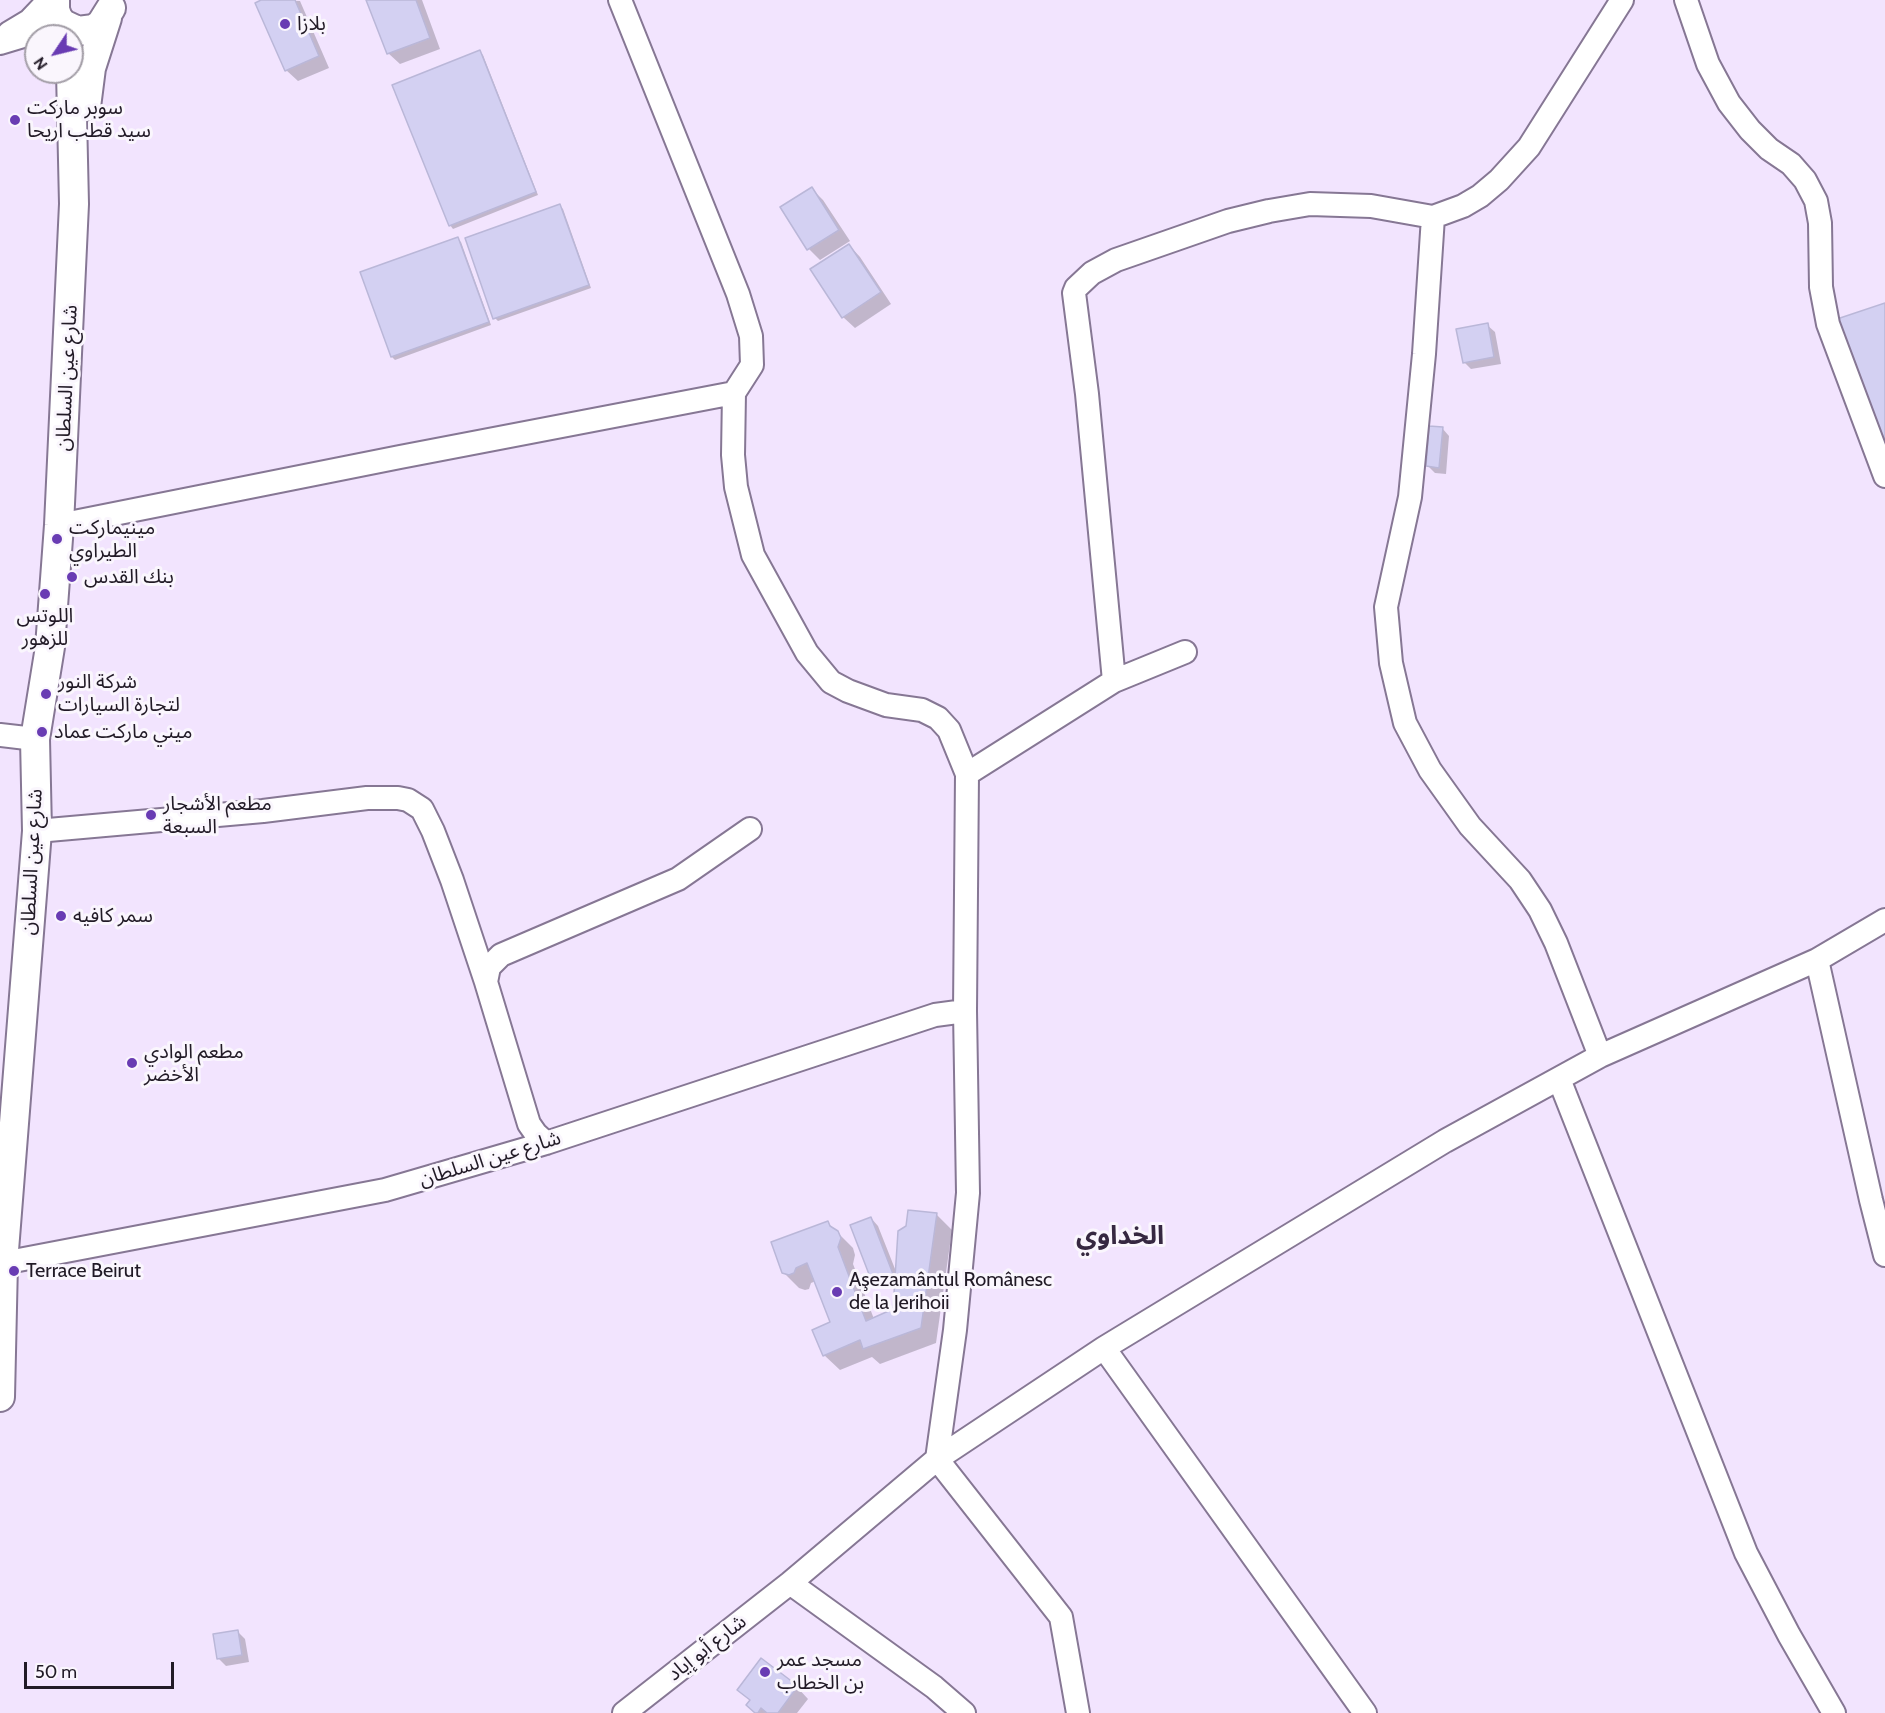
<!DOCTYPE html>
<html>
<head>
<meta charset="utf-8">
<style>
	body { margin:0 }
	#map { position:relative; width:1885px; height:1713px; overflow:hidden; background:#f2e4fe; font-family:Cabin,sans-serif }
	canvas { display:block }
	.north { position:absolute; left:24px; top:24px; width:60px; height:60px; box-sizing:border-box; background:#faf6fd; border:2px solid #a39ea7; border-radius:50%; rotate:235deg; font-size:16px; font-weight:700; line-height:24px; text-align:center; color:#211a26 }
	.north::after { content:''; display:block; margin:auto; width:21px; height:27px; background:#693cb3; clip-path:polygon(50% 0,100% 100%,50% 72%,0 100%) }
	.scale { position:absolute; left:24px; top:1662px; width:150px; height:27px; box-sizing:border-box; border:3px solid #211a26; border-top:0; padding-left:8px; font-size:18px; line-height:21px; white-space:nowrap; color:#211a26; -webkit-text-stroke:4px #faf6fd; paint-order:stroke }
</style>
</head>
<body>
<div id="map">
<canvas width="1885" height="1713"></canvas>
<div class="north">N</div>
<div class="scale">50 m</div>
</div>
<script>
const context = document.querySelector('canvas').getContext('2d');
context.lineJoin = 'round';
function paint(path, color) {
  context.fillStyle = color;
  context.fill(path, 'evenodd');
}
function shape(rows) {
  const path = new Path2D();
  for (const r of rows) {
    path.moveTo(r[0], r[1]);
    for (let i = 2; i < r.length; i += 2) path.lineTo(r[i], r[i + 1]);
  }
  return path;
}
function stroke(path, color, width, dash) {
  context.strokeStyle = color;
  context.lineWidth = width;
  context.lineCap = dash ? 'butt' : 'round';
  context.setLineDash(dash || []);
  context.stroke(path);
}
function write(font, color, halo, rows, align = 'center') {
  context.font = font + ' Cabin,"Noto Sans Arabic",sans-serif';
  context.lineWidth = 6;
  context.setLineDash([]);
  context.textBaseline = 'middle';
  context.strokeStyle = halo;
  context.fillStyle = color;
  for (const [text, x, y, turn = 0] of rows) {
    context.save();
    context.translate(x, y);
    context.rotate((+turn || 0) * Math.PI / 180);
    context.textAlign = isNaN(turn) ? turn : align;
    if (halo) context.strokeText(text, 0, 0);
    context.fillText(text, 0, 0);
    context.restore();
  }
}
const shadow = shape([
	[265,0,300,1,329,68,298,81,286,70],
	[368,0,422,0,440,49,400,64,388,53],
	[480,52,483,55,538,195,453,229,450,225],
	[812,189,823,200,850,241,820,260,809,249],
	[560,206,563,209,591,288,498,321,495,318],
	[457,239,461,242,491,325,395,360,392,357],
	[849,245,860,257,891,304,855,328,843,317],
	[1487,325,1495,332,1501,364,1471,369,1464,362],
	[1442,428,1449,436,1446,474,1435,473,1428,466],
	[909,1212,937,1215,952,1230,936,1343,880,1364,872,1357,840,1370,824,1355,832,1323,816,1281,811,1283,809,1289,805,1290,799,1288,783,1272,828,1223,853,1248,855,1255,853,1264,874,1319,894,1310,896,1282,880,1289,873,1281,871,1218,878,1226,897,1274],
	[237,1631,245,1639,249,1662,226,1666,218,1658],
	[797,1687,808,1699,797,1713,756,1713,751,1701,739,1690]
]);
const building = shape([
	[261,0,295,0,319,56,285,71,255,3,261,0],
	[366,0,416,0,430,38,387,54,366,0],
	[480,50,536,192,449,226,392,85,480,50],
	[812,187,839,230,807,250,780,207,812,187],
	[560,204,589,285,493,319,465,238,560,204],
	[458,237,489,322,391,357,360,272,458,237],
	[849,244,881,292,842,318,810,269,849,244],
	[1885,303,1885,438,1878,440,1837,319,1885,303],
	[1488,323,1494,357,1463,363,1456,329,1488,323],
	[1429,426,1443,427,1439,468,1426,466,1429,426],
	[908,1210,937,1213,921,1328,863,1349,860,1340,823,1356,812,1330,830,1322,807,1263,796,1268,794,1273,789,1275,782,1273,771,1242,828,1221,830,1226,838,1231,841,1238,838,1247,866,1321,893,1309,898,1231,906,1226,908,1210],
	[871,1217,893,1274,872,1282,850,1225,871,1217],
	[238,1630,242,1655,217,1659,213,1634,238,1630],
	[761,1658,798,1686,778,1713,767,1713,761,1708,758,1713,755,1713,746,1705,750,1700,737,1690,761,1658]
]);
const minor = shape([
	[620,0,738,294,751,336,752,365,734,393,733,455,736,487,753,555,807,653,831,682,848,691,886,705,922,710,938,718,949,730,967,774],
	[1622,0,1529,147,1499,180,1480,196,1463,206,1433,217,1424,354,1410,497,1386,607,1391,663,1405,723,1430,770,1470,826,1520,880,1540,910,1556,943,1600,1056,1817,960,1885,920],
	[1686,0,1708,64,1729,103,1750,130,1769,149,1791,164,1805,180,1816,201,1820,223,1821,287,1828,324,1885,476],
	[9,33,29,21,49,0],
	[0,43,63,24],
	[59,525,400,457,734,393],
	[1185,652,1114,681,1087,394,1074,293,1076,288,1092,273,1116,260,1228,221,1269,211,1310,204,1371,206,1433,217],
	[0,735,35,739],
	[37,831,263,811,367,798,398,798,408,800,422,809,433,831,452,880,486,982],
	[1817,960,1871,1200,1885,1255],
	[1559,1079,1746,1553,1789,1635,1834,1713],
	[546,1143,536,1134,529,1124,486,982,489,967,501,955,678,879,750,829],
	[3,1263,385,1190,546,1143,935,1015,965,1011],
	[1104,1348,1365,1713],
	[790,1583,934,1687,964,1713],
	[624,1713,790,1583,937,1459,1104,1348,1445,1141,1600,1056],
	[1078,1713,1061,1617,937,1459,955,1330,968,1193,965,1011,967,774,1114,681]
]);
const major = shape([
	[55,0,55,10,58,18,63,24,78,31,94,29,101,24,111,8],
	[86,107,91,68,107,18],
	[0,1397,3,1263,37,831,35,739,50,647,59,525,74,204,71,72]
]);
const markers = [
	[285,24,6,"#693cb3"],
	[15,120,6,"#693cb3"],
	[57,539,6,"#693cb3"],
	[72,577,6,"#693cb3"],
	[45,594,6,"#693cb3"],
	[46,694,6,"#693cb3"],
	[42,732,6,"#693cb3"],
	[151,815,6,"#693cb3"],
	[61,916,6,"#693cb3"],
	[132,1063,6,"#693cb3"],
	[14,1271,6,"#693cb3"],
	[837,1292,6,"#693cb3"],
	[765,1672,6,"#693cb3"]
];
const poiNames = [
	["بلازا",297,24],
	["سوبر ماركت",27,108],
	["سيد قطب اريحا",27,131],
	["مينيماركت",69,528],
	["الطيراوي",69,551],
	["بنك القدس",84,577],
	["اللوتس",45,616,"center"],
	["للزهور",45,639,"center"],
	["شركة النور",58,682],
	["لتجارة السيارات",58,705],
	["ميني ماركت عماد",54,732],
	["مطعم الأشجار",163,804],
	["السبعة",163,827],
	["سمر كافيه",73,916],
	["مطعم الوادي",144,1052],
	["الأخضر",144,1075],
	["Terrace Beirut",26,1271],
	["Aşezamântul Românesc",849,1280],
	["de la Jerihoii",849,1303],
	["مسجد عمر",777,1660],
	["بن الخطاب",777,1683]
];
const streetNames = [
	["شارع عين السلطان",67,378,-87],
	["شارع عين السلطان",32,862,-87],
	["شارع عين السلطان",490,1159,-17],
	["شارع أبو إياد",707,1648,-38]
];
const districtNames = [
	["الخداوي",1120,1236]
];
paint(shadow, '#0003');
paint(building, '#d3d0f2');
stroke(building, '#bab7d8', 1.5);
stroke(minor, '#867794', 26);
stroke(major, '#867794', 32);
stroke(minor, '#fff', 22);
stroke(major, '#fff', 28);
for (const [x, y, r, color] of markers) {
  const dot = new Path2D();
  dot.arc(x, y, r, 0, 2 * Math.PI);
  context.fillStyle = color;
  context.fill(dot);
  stroke(dot, '#faf6fd', 2);
}
write('20px', '#211a26', '#faf6fd', poiNames, 'left');
write('20px', '#211a26', '#faf6fd', streetNames);
write('bold 26px', '#362841', '#faf6fd', districtNames);
</script>
</body>
</html>
